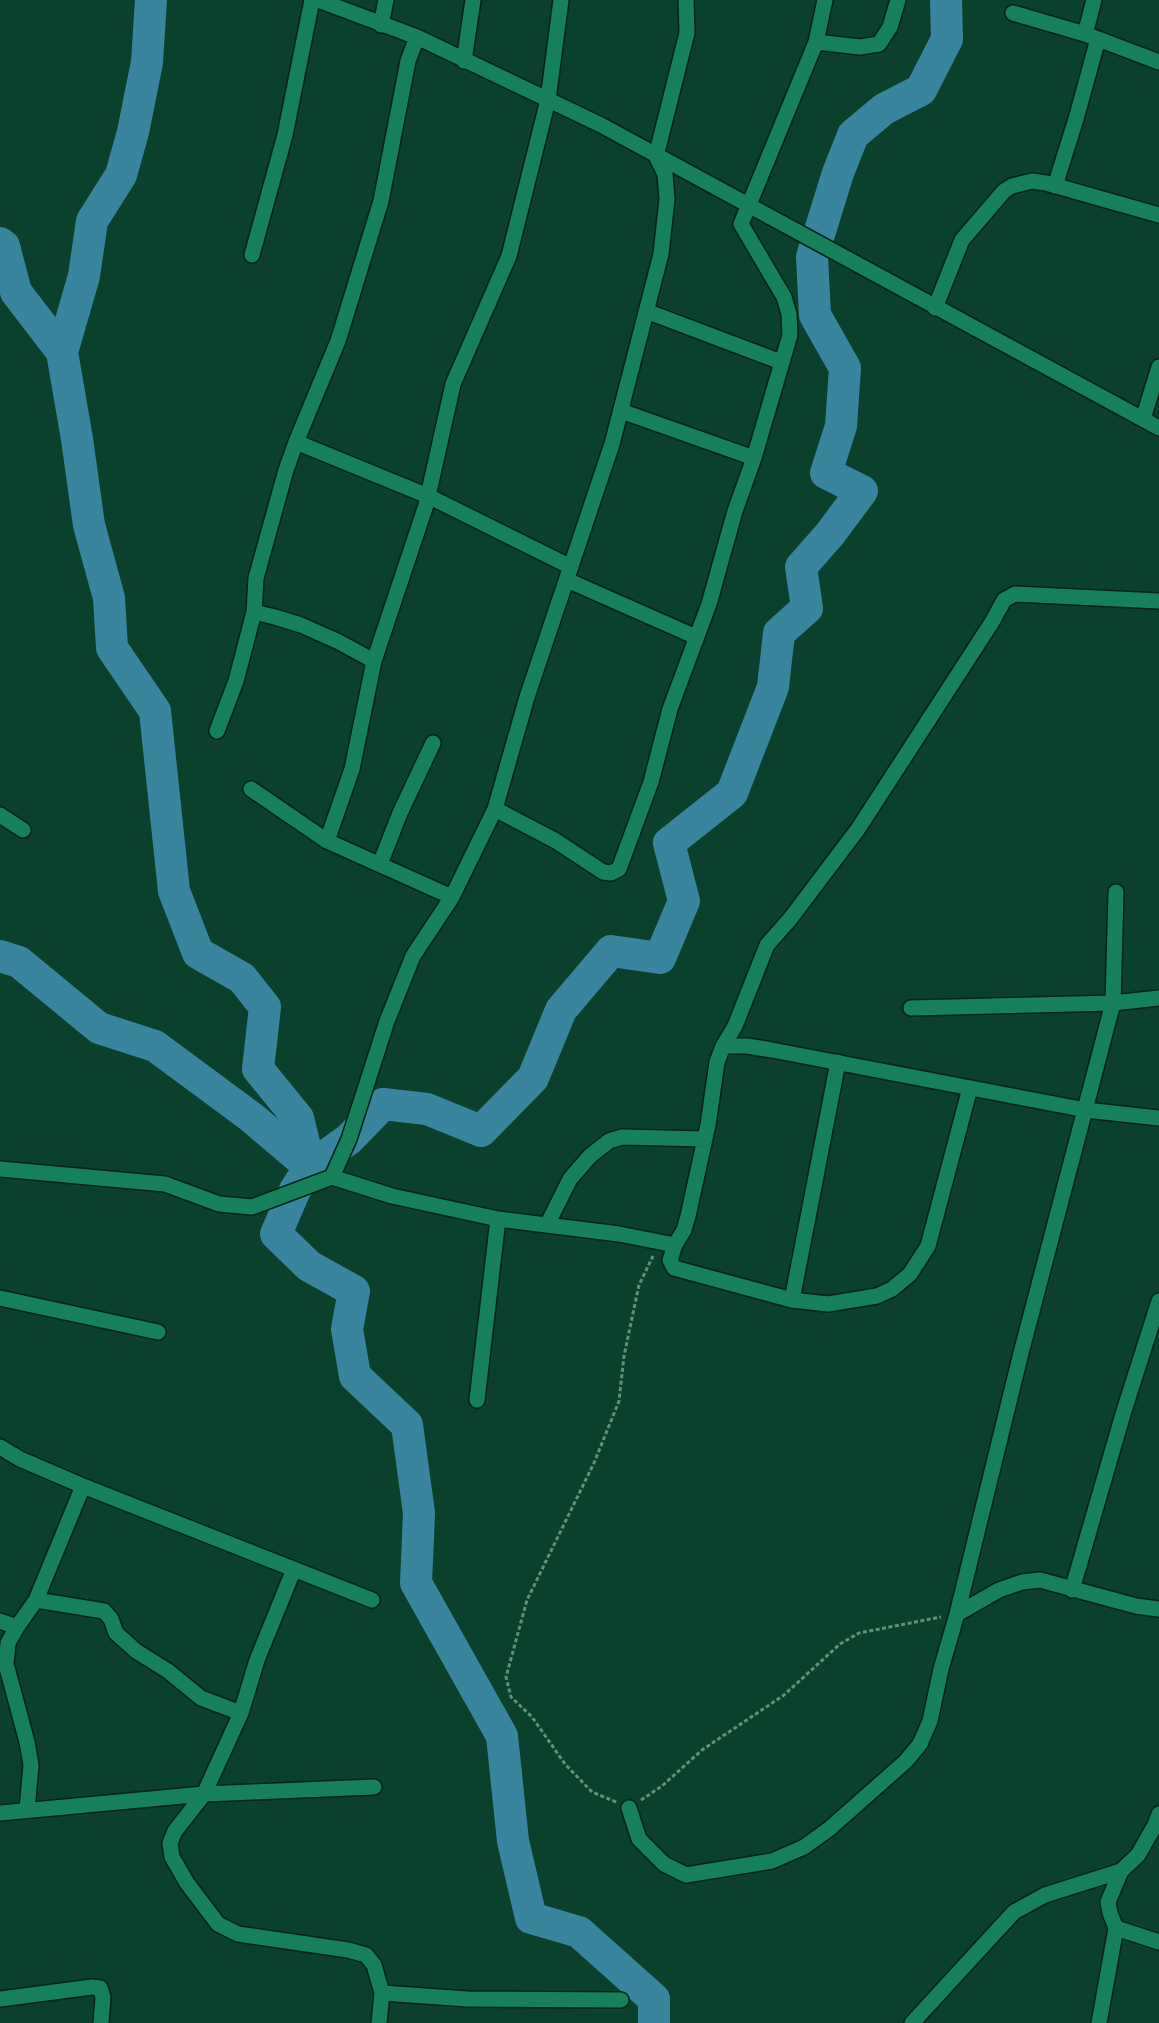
<!DOCTYPE html>
<html>
<head>
<meta charset="utf-8">
<style>
	body { margin:0 }
	canvas { display:block; background:#0a402c }
</style>
</head>
<body>
<canvas width="1159" height="2023"></canvas>
<script>
const context = document.querySelector('canvas').getContext('2d');
context.lineJoin = 'round';
function shape(rows) {
  const path = new Path2D();
  for (const r of rows) {
    path.moveTo(r[0], r[1]);
    for (let i = 2; i < r.length; i += 2) path.lineTo(r[i], r[i + 1]);
  }
  return path;
}
function stroke(path, color, width, dash) {
  context.strokeStyle = color;
  context.lineWidth = width;
  context.lineCap = dash ? 'butt' : 'round';
  context.setLineDash(dash || []);
  context.stroke(path);
}
const river = shape([
	[0,243,4,246,16,292,62,352,77,439,89,525,109,598,112,648,155,711,174,891,198,953,242,978,265,1007,258,1069,298,1118,310,1167],
	[62,352,84,276,92,221,121,175,133,132,147,62,151,0],
	[0,956,19,962,99,1028,155,1046,251,1117,310,1167],
	[654,2023,654,1999,579,1932,531,1918,513,1841,502,1736,416,1583,419,1513,407,1425,355,1376,347,1329,354,1291,309,1266,276,1234,295,1190,310,1167,349,1139,383,1104,427,1109,481,1131,533,1078,561,1010,611,951,660,958,684,901,669,843,732,793,773,687,779,633,807,608,801,567,830,534,862,491,826,473,841,426,845,368,815,315,812,257,838,173,853,135,884,109,921,90,947,39,946,0]
]);
const path = shape([
	[641,1800,662,1786,702,1750,784,1695,840,1644,859,1633,941,1617],
	[616,1802,592,1792,565,1764,532,1717,511,1697,506,1677,527,1600,594,1463,619,1401,624,1356,639,1285,653,1256]
]);
const minor = shape([
	[318,0,417,37,601,125,1159,428],
	[1013,13,1085,34,1159,62],
	[381,25,386,0],
	[1085,34,1094,0],
	[816,42,860,47,879,44,890,27,898,0],
	[464,61,473,0],
	[1055,186,1076,119,1098,39],
	[252,255,285,135,312,0],
	[935,308,962,240,1004,191,1012,186,1032,181,1046,183,1159,215],
	[646,311,781,362],
	[621,411,754,458],
	[1143,419,1159,367],
	[296,442,338,341,381,201,408,61,417,37],
	[567,580,696,637],
	[374,661,339,642,301,625,275,617,254,612,256,578,286,470,296,442,428,496,571,567],
	[217,731,236,681,254,612],
	[251,789,327,841],
	[495,809,556,841,603,872,611,873,619,869,651,782,670,709,709,604,735,511,754,458,790,335,789,314,784,297,741,224,816,42,825,0],
	[0,815,23,830],
	[380,864,400,813,433,743],
	[452,897,327,841,352,769,374,661,426,505,453,384,509,256,548,100,561,0],
	[911,1008,1113,1003,1116,892],
	[723,1046,735,1026,767,945,790,919,858,829,992,622,1004,600,1015,594,1159,601],
	[0,1169,165,1184,219,1204,252,1207,332,1177,392,1196,498,1219,619,1234,675,1245,684,1230,688,1216,708,1125,717,1062,723,1046,747,1046,772,1050,1086,1110,1159,1118],
	[332,1177,349,1139,387,1021,413,956,452,897,495,809,527,697,612,444,661,254,667,199,665,174,656,156,687,33,686,0],
	[547,1225,570,1179,590,1156,609,1141,622,1137,705,1139],
	[675,1245,670,1260,674,1268,792,1300,828,1304,877,1296,892,1289,910,1274,928,1246,970,1088],
	[0,1298,158,1332],
	[792,1300,838,1062],
	[477,1400,498,1219],
	[0,1447,20,1459,83,1486,372,1600],
	[294,1569,257,1660,241,1713,204,1794,175,1831,170,1843,172,1857,187,1883,218,1924,238,1934,348,1950,366,1955,374,1965,382,1993,379,2023],
	[1072,1590,1123,1414,1159,1301],
	[36,1600,104,1611,111,1619,116,1633,136,1651,168,1671,201,1698,241,1713],
	[957,1614,999,1590,1022,1582,1040,1580,1136,1606,1159,1609],
	[0,1621,17,1627],
	[629,1808,639,1839,664,1864,686,1875,772,1861,804,1847,829,1829,906,1761,920,1744,930,1721,941,1669,957,1614,1021,1353,1113,1003,1159,998],
	[27,1810,31,1765,27,1742,6,1664,8,1643,17,1627,36,1600,83,1486],
	[0,1813,204,1794,374,1787],
	[1116,1928,1159,1942],
	[382,1993,468,1999,621,2000],
	[0,1999,92,1987,100,1988,103,1997,101,2023],
	[912,2023,1014,1912,1045,1895,1121,1871],
	[1099,2023,1116,1928,1110,1913,1108,1902,1121,1871,1138,1855,1155,1825,1159,1814]
]);
stroke(river, '#3a859e', 32);
stroke(minor, '#052317', 18);
stroke(path, '#5f917c', 3, [4, 2.5]);
stroke(minor, '#16805b', 15);
</script>
</body>
</html>
